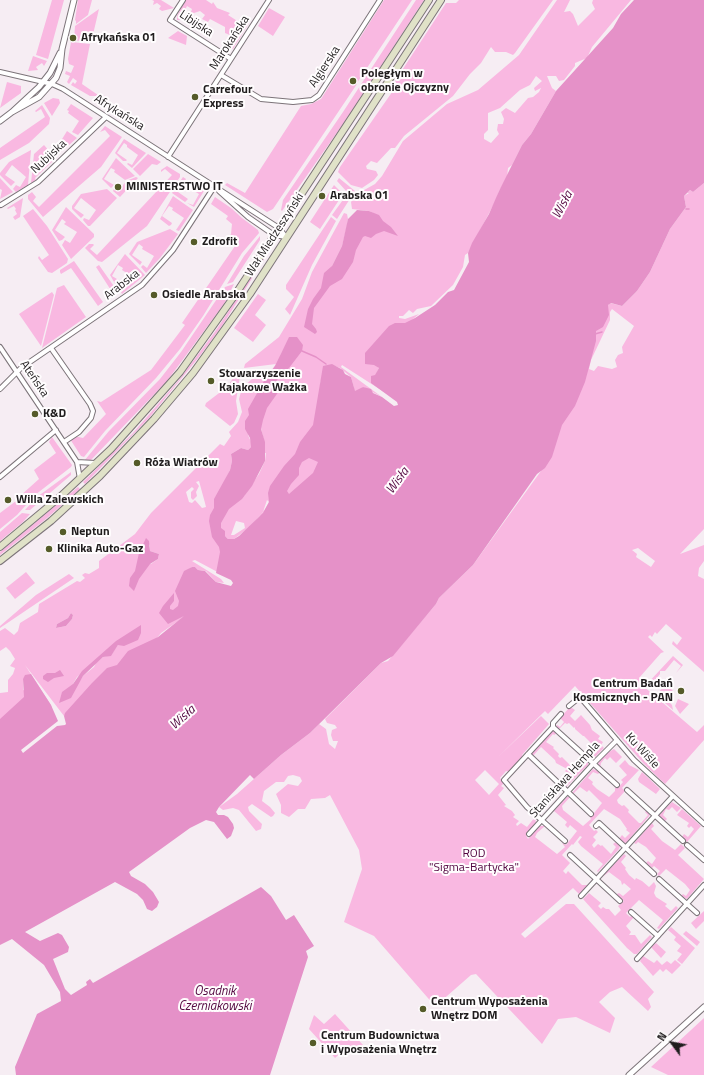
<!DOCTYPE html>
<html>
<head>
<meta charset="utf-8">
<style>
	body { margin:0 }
	#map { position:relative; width:704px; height:1075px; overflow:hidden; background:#f6edf3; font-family:"Titillium Web",sans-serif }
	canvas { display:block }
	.north { position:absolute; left:652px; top:1023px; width:40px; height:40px; -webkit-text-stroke:3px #fffdfe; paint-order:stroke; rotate:302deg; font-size:11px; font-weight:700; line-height:16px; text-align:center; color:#201d1e }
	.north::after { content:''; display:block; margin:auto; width:14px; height:18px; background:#201d1e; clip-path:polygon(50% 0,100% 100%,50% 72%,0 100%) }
</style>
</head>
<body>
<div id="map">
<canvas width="704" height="1075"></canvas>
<div class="north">N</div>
</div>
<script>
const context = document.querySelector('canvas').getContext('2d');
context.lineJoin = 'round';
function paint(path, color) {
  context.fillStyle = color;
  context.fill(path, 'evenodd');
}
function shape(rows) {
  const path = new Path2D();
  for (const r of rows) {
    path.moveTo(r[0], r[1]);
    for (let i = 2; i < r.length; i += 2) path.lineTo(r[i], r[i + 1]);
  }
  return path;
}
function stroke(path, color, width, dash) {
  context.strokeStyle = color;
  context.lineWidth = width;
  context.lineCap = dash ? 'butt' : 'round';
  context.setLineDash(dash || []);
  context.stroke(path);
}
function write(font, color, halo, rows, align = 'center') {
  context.font = font + ' "Titillium Web",sans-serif';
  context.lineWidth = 4;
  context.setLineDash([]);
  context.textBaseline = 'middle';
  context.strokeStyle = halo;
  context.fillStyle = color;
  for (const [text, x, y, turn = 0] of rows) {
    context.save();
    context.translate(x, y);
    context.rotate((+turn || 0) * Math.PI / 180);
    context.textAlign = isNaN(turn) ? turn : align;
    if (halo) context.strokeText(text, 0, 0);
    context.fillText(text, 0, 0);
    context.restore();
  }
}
const green = shape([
	[52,0,64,0,48,59,36,55],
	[78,0,92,0,88,15,76,24,76,21,75,20],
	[152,0,161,0,174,8,162,11,159,9,161,6,157,3,153,5,154,1],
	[186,0,206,0,212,4,213,2,217,8,230,13,228,15,239,22,235,28,237,29,240,26,244,27,247,22,249,23,233,49,231,48,237,38,225,33,225,27,210,19,208,22,202,19,205,15,200,11,194,13,191,12,192,9,187,6,180,20,177,20,177,16],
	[384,0,412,0,357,83,352,78,350,82,357,84,273,209,267,212,225,185,227,183,245,193,301,106,311,104,321,99],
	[416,0,424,0,343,124,282,211,281,210,283,200,343,112],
	[459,0,553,0,515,53,513,55,506,52,495,52,491,47,481,63,470,74,453,96,404,136,395,148,391,148,377,163,371,161,366,166,367,169,376,171,378,175,374,180,362,188,351,185,338,172,340,167,397,85,395,81,446,3,456,3],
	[557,0,570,0,564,12,570,11,573,14,578,26,595,9,592,3,593,0,631,0,592,47,587,58,575,63,575,66,564,80,559,81,556,76,547,76,552,88,556,91,531,134,522,145,512,165,508,168,507,178,499,191,496,200,468,253,465,255,463,267,453,285,431,306,417,309,413,313,409,310,403,316,399,316,399,318,405,319,419,314,394,335,379,352,375,359,375,364,379,368,373,381,384,392,342,365,341,367,382,397,363,387,357,393,362,396,362,399,357,400,354,398,354,388,351,377,340,368,332,365,325,367,320,384,321,419,317,435,318,445,321,453,318,473,307,486,291,495,259,517,265,509,269,502,267,500,263,512,250,527,234,539,228,539,215,526,217,520,230,504,229,493,238,492,244,496,259,474,265,461,266,453,260,454,257,452,258,447,259,445,265,445,260,424,268,391,272,382,283,373,297,355,299,349,299,344,297,341,293,339,289,339,281,354,277,369,269,377,265,390,255,404,254,412,248,421,248,435,252,444,251,447,248,450,241,448,231,454,232,461,230,470,216,499,217,506,214,512,214,527,219,536,224,540,229,553,225,576,195,560,192,561,221,579,224,583,216,582,206,571,198,570,195,567,192,567,188,570,183,579,185,584,183,591,190,592,204,584,200,590,201,597,199,600,189,607,189,609,193,610,191,612,161,633,149,648,147,654,138,664,134,664,131,673,123,672,116,667,113,669,109,674,91,687,64,716,25,665,51,705,52,709,31,681,27,678,23,679,23,690,27,691,28,695,12,713,10,719,12,724,10,733,0,733,0,693,8,692,8,680,13,674,15,668,10,666,15,659,10,651,6,647,0,651,0,631,5,628,14,635,18,631,20,623,38,612,39,604,77,581,80,582,85,578,82,575,85,573,89,574,99,568,99,561,135,534,151,513,220,444,224,446,231,436,229,432,238,422,242,412,239,399,242,388,253,378,254,371,263,370,268,375,276,364,244,368,245,364,279,337,302,299,312,272,344,213,347,214,348,219,347,226,342,246,332,266,331,274,335,276,339,275,346,267,351,257,354,243,365,228,368,227,371,230,382,227,373,213,369,211,352,209,351,202,357,194,375,184,382,176,403,141,447,104,478,90,519,55],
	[536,76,542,81,534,88,535,91,541,88,539,92,533,97,528,98,515,113,506,108,501,112,504,119,503,124,498,124,497,130,499,134,491,143,484,139,484,134,488,130,488,113,500,108,520,90,530,85],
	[199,481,205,503,206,507,202,508,195,500,192,503,189,502,186,492,192,487,194,489,191,492,191,498,193,500,197,496,196,492,199,486,196,482],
	[236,521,244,523,245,528,234,535,231,535],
	[147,540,150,546,150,551,159,554,158,559,151,564,141,560,143,545],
	[71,613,73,615,72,619,66,626,56,628,57,624,68,618],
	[125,639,125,645,118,645,111,655,103,657,96,663,94,667,83,676,75,688,73,688,73,684,77,677,119,641],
	[269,8,285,17,273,36,258,26],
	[99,9,91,43,74,40,75,26],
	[178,31,187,36,186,45,168,38],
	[71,42,90,44,82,84,98,95,106,96,90,96,71,85,73,82,75,84,77,81,73,78,69,84,67,82,70,76,65,74,66,71,71,73,74,66,69,64,68,59],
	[33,56,47,61,44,66,42,63,36,67,38,70,28,71],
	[7,82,21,86,21,93,0,108],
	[53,98,59,99,60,103,52,116,44,103],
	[71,104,93,118,78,135,72,132,79,121,68,113,69,111,67,110],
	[42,105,50,118,49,124,29,143,0,160,0,148,45,117,41,109,36,112,35,111],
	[105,126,122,137,101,167,43,217,28,199,28,195,32,192,36,197,33,201,39,207,110,136,105,130,100,132],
	[67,131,77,138,60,153,56,149],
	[124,139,146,153,132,168,127,164,128,163,132,165,138,155,127,147,127,145,124,143,117,153,127,160,126,161,123,161,115,153],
	[44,145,51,153,49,155,54,160,35,178,36,180,31,183,34,154],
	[31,150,28,185,16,192,13,189,16,185,20,187,26,177,12,165,5,175,15,182,11,186,0,175,0,173,9,162],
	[148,154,161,162,157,165,152,164,140,176,133,169],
	[116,158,135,176,125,180,114,172,115,170,111,168,104,179,114,185,111,188,102,179],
	[167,166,180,174,180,177,147,226,102,262,98,261,85,248,89,244,93,244,94,245,90,249,97,255,172,175,165,169,161,172,161,170],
	[136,177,138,178,120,197,113,191,114,189,119,191,126,181],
	[183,177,186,179,178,192,188,199,185,202,172,193],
	[0,178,13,192,0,199,2,190,0,189],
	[339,178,355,191,337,219,332,215,345,197,347,192,337,181],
	[189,181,204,191,194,207,187,203,193,205,199,194,187,187],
	[704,183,704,529,680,554,704,545,704,561,699,568,698,576,704,579,704,672,672,644,673,641,677,645,682,638,666,624,657,634,655,632,652,637,650,635,648,637,664,652,661,653,639,678,644,683,642,685,697,732,704,725,704,740,665,784,644,764,575,686,548,714,545,711,498,757,541,716,549,724,522,755,523,757,510,772,506,771,500,778,504,783,501,786,504,788,498,795,506,805,504,806,512,811,515,815,513,817,519,821,516,824,517,826,521,823,527,827,535,817,536,823,526,835,528,839,539,826,545,826,537,833,535,837,557,854,565,847,562,843,566,845,577,831,570,825,568,828,565,825,567,822,554,811,567,797,570,797,562,806,563,810,583,826,591,819,588,813,591,817,602,803,589,790,587,792,580,787,573,794,572,793,593,769,600,772,598,774,593,772,588,778,593,782,592,784,597,789,609,797,615,791,615,788,618,788,623,782,621,780,627,775,619,766,625,760,629,765,639,770,622,788,625,791,617,800,618,803,622,806,624,805,629,810,628,812,639,823,641,823,648,815,645,812,647,810,650,815,626,843,622,842,619,839,622,835,625,838,630,833,626,830,627,829,620,819,604,809,589,825,594,831,596,830,598,832,593,837,596,840,592,845,594,848,598,844,601,846,602,845,611,854,616,847,613,844,616,842,620,846,619,849,598,872,597,871,603,864,581,846,578,842,582,837,580,836,573,845,572,844,562,855,570,863,563,871,566,874,568,871,582,885,588,885,580,895,573,888,521,934,525,938,566,904,574,904,654,992,648,999,651,1007,648,1011,622,987,610,992,599,1002,615,1018,610,1033,576,1017,558,1019,542,1044,476,974,471,975,439,1003,437,1002,434,1005,374,936,344,922,362,869,359,850,330,795,325,798,311,799,305,809,298,809,289,817,281,813,281,805,276,794,288,784,298,786,302,781,300,777,293,775,288,776,284,782,276,782,264,791,262,801,270,807,275,813,273,816,271,817,252,804,248,807,249,811,262,824,261,829,256,831,239,810,233,808,223,810,219,807,237,794,281,755,310,733,319,724,326,729,329,744,335,749,338,741,333,741,331,735,332,730,337,728,335,725,327,723,325,719,381,663,388,661,436,604,439,598,473,565,541,471,589,361,593,350,592,334,608,305,610,303,622,306,637,291,650,272,670,229,686,207,684,196,689,193,687,193,690,190,693,192],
	[612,309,634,326,622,347,623,353,618,355,615,360,617,367,612,369,598,366,594,371,589,369,591,360,610,320,610,312],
	[638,548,655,561,651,567,636,557,637,554,632,550],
	[485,770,499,784,489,795,475,780],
	[334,185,340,191,339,200,320,229,310,222],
	[107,189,117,198,90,226,88,226,83,220,84,218,89,220,96,210,81,198,74,208,84,215,81,218,72,209,72,206,81,194],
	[173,196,193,210,179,231,176,230,184,218,172,210,173,208,169,206,162,216,172,223,171,225,169,226,160,219],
	[215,197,231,208,242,218,258,230,259,233,242,253,203,316,180,349,156,378,105,431,84,457,81,456,70,439,74,436,83,438,106,414,97,401,101,402,151,370,185,325,182,323,235,246,227,241,231,234,232,224,226,219,228,216,211,204],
	[23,198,20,217,15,220,13,217,17,214,15,210,16,209,14,206,8,209,7,208],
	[66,207,94,234,94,237,71,259,62,245,65,240,70,243,77,232,64,224,66,222,62,219,55,230,65,237,62,240,59,241,52,230],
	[33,209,47,226,68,259,67,263,52,273,48,272,38,258,39,256,42,260,49,255,23,216],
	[331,217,336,221,312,265,290,315,285,309,294,297,286,289,286,285],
	[170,229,178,234,160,258,146,273,141,267,143,265,147,268,154,256,142,249,143,247,139,244,132,255,142,262,140,265,129,254,137,242],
	[260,236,260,240,233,282,227,284,244,256],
	[275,242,222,326,199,357,149,418,85,484,83,482,132,434,179,380,214,333],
	[125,254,145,275,122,294,120,290,122,285,126,288,133,277,122,270,123,268,118,265,112,276,122,282,117,287,110,275],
	[74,261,103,302,98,306,71,268,61,274,60,272,60,270],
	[99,265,118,292,114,295,96,267],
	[234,284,224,304,167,381,91,460,84,461,109,431,160,379,181,352,225,287],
	[64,285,86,317,42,348,57,288],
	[52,292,54,295,41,346,19,314],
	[258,294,266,300,255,315,266,325,253,342,234,328],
	[238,371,240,376,236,401,238,414,234,423,230,426,205,406,206,403,227,387],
	[52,437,72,465,71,467,35,495,17,515,0,529,0,513,20,498,20,496,39,479,34,470,56,453,49,442],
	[71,472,71,475,30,510,25,510,37,497],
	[78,487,80,489,46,519,0,555,0,552],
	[22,513,30,514,23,522,0,541,0,532],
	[26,572,35,583,15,599,6,588],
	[69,574,74,578,0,628,0,626,36,595],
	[673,656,683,665,676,673,681,666,674,660,665,671,660,671,660,674,649,687,652,690,647,684],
	[666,684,673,691,672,693,673,695,668,701,672,705,673,710,657,696,657,694],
	[678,699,689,704,680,714,675,706],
	[569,708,572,708,575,710,570,716,575,721,581,715,590,725,592,730,600,736,598,739,603,742,601,745,604,748,594,758,591,759,586,755,588,754,591,757,598,750,584,736,583,736,575,729,575,727,574,728,569,723,567,724,565,723,559,729,556,726,557,725,560,727,564,722,560,718],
	[553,730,557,733,554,735,553,734,546,742,554,747,553,748,559,754,558,756,560,758,562,757,571,766,573,764,573,766,578,770,584,763,583,759,588,762,588,765,566,787,561,783,566,783,572,777,565,771,567,769,556,763,555,760,541,747,533,756,531,754],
	[614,749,622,757,616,763,610,757,607,760,605,758,601,763,600,768,598,763,607,753],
	[642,772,660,789,656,794,639,782,638,779],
	[672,802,681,808,677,812,672,807,669,810,666,809,663,815,667,819,664,822,658,816],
	[682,809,701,826,687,842,682,837,684,834,688,837,694,829,691,826,689,828,687,826,689,823,677,815],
	[652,823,654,826,651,829,662,841,675,850,681,844,685,848,678,855,704,879,687,899,681,896,683,894,686,896,690,890,685,884,666,869,659,876,657,874,660,871,654,866,652,868,646,863,648,861,652,864,656,858,646,847,638,842,636,844,634,843],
	[624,854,626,856,621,862,626,868,625,869,629,875,635,880,636,878,642,881,649,887,654,882,656,886,654,893,656,897,667,904,665,906,671,911,676,906,678,908,659,929,657,928,663,920,639,900,626,913,630,917,632,915,634,917,626,926,631,932,629,935,635,935,641,944,650,935,652,937,637,954,634,954,627,948,583,899,589,893,601,903,598,906,601,909,603,907,606,909,609,909,615,916,621,910,618,906,624,901,617,897,617,894,619,893,623,896,631,889,624,883,622,885,621,881,609,872,602,877],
	[704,911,704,921,696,929,691,923],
	[671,927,695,948,682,964,677,960,682,954,677,951,681,946,674,940,676,937,668,930],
	[686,931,700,942,697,946,683,934],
	[656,943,666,952,661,958,651,947],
	[643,956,654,963,657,960,662,965,667,961,671,964,675,960,681,965,672,974,666,969,663,972,660,969,653,976,640,961],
	[335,1014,363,1045,353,1053,347,1047,335,1058,309,1029,314,1015,324,1024],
	[704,1018,704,1075,668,1075,651,1067]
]);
const water = shape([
	[634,0,704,0,704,183,693,192,690,190,684,196,686,207,670,229,650,272,637,291,622,306,611,303,608,305,609,315,603,327,596,331,596,341,585,382,575,406,562,425,552,457,545,468,537,474,473,565,439,598,436,604,393,656,381,663,310,733,281,755,254,779,250,775,219,807,216,812,218,815,224,815,228,817,233,824,234,828,231,836,227,839,214,822,206,820,190,828,129,872,131,876,145,884,153,892,159,902,157,907,152,911,147,909,143,900,137,894,115,882,25,932,40,941,58,933,62,935,69,947,68,952,53,959,65,989,71,995,87,985,86,982,90,979,93,983,261,887,271,896,286,920,294,915,314,946,306,951,308,957,270,1075,16,1075,15,1067,37,1014,61,1001,60,992,44,965,12,939,0,945,0,719,24,697,23,679,25,675,31,674,51,705,58,721,21,750,23,753,57,726,65,725,66,724,64,716,65,713,92,683,107,668,117,665,128,651,158,637,184,616,168,624,159,613,163,606,174,593,174,601,170,606,170,609,173,610,178,606,179,601,175,591,184,571,192,567,195,567,198,570,205,571,216,582,231,586,233,583,231,580,216,573,220,552,219,547,212,537,209,521,210,515,214,508,214,499,230,470,232,461,231,454,241,448,248,450,251,447,250,438,245,429,245,421,249,415,248,409,264,381,275,366,289,337,297,337,303,345,302,351,289,368,280,376,272,387,272,390,279,391,267,408,263,420,261,429,265,442,265,461,252,486,242,499,229,509,221,523,221,528,225,531,225,536,228,539,234,539,239,536,263,513,269,502,268,493,270,486,284,466,295,454,300,442,313,425,323,366,332,364,343,370,345,374,351,377,355,391,363,387,371,389,373,393,382,397,394,406,398,405,397,402,371,383,371,376,375,375,379,368,374,365,365,364,365,353,389,326,395,323,405,323,415,318,435,305,448,292,454,290,469,262,468,253,472,243,489,214,499,191,522,145,531,134,556,91,613,28,621,14],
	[309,458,318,462,313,473,289,494,287,491,291,484,299,475,299,468,302,462],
	[357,210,369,211,379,215,383,221,391,227,398,236,384,231,376,234,371,238,365,236,363,237,356,250,353,262,342,279,330,286,314,308,312,324,316,329,317,332,315,334,304,327,308,309,313,299,321,288,324,273,332,266,342,246,348,219],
	[146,538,149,541,150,551,159,554,158,559,150,564,139,579,134,591,129,586,130,578,135,571,139,553],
	[71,613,73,615,72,619,66,626,56,628,57,624,68,618],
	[141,625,141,633,138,640,124,646,118,645,111,656,103,657,83,676,71,698,59,703,62,692,73,684,82,671,116,641],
	[60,670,64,676,54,678,48,682,43,679,43,676,47,673,55,673]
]);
const stream = shape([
	[686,209,689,209],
	[595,334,602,332],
	[302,351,316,357,326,364]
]);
const minor = shape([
	[183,0,170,20,231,59],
	[0,72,52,84,63,89,279,228,286,237],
	[221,75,261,99,293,102,312,100,319,95,380,0],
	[168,157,269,0],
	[219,191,248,217,274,235,286,237],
	[1,205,38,182,106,117],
	[0,347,77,462,80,479],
	[51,348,90,404,93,411,91,418,79,432,64,442],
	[0,389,21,368,142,285,173,250,214,187],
	[77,462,95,463],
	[0,477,56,430],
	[569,706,580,697,634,760,704,824],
	[561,714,553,723,553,727,504,780,527,807,565,841],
	[553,727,617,785],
	[528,754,591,814],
	[627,790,683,841],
	[596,826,599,823,654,874],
	[529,834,593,764,617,740],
	[687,845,704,860],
	[570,855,620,901],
	[659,879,697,913],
	[581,896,673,796],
	[631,912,658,936],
	[637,959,704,885]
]);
const tertiary = shape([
	[12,112,39,97,56,78,60,68,62,49,74,0],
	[0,121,12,112,39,87,50,73,60,53],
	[629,1075,704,1007]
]);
const secondary = shape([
	[0,547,61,496,111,449,180,372,235,295,429,0],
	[0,561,51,521,100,476,154,419,193,373,250,294,441,0]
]);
const markers = [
	[73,38,4,"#555b29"],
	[353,81,4,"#555b29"],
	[195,97,4,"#555b29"],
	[118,187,4,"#555b29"],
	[322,196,4,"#555b29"],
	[194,242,4,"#555b29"],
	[154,295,4,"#555b29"],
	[211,381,4,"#555b29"],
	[35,414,4,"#555b29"],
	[137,463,4,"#555b29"],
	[8,500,4,"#555b29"],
	[63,532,4,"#555b29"],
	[49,549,4,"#555b29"],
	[681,691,4,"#555b29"],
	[423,1009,4,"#555b29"],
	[313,1043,4,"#555b29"]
];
const streetNames = [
	["Libijska",196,24,33],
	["Marokańska",230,43,-57],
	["Algierska",325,67,-57],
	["Afrykańska",119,113,32],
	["Nubijska",49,157,-43],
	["Wał Miedzeszyński",275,235,-57],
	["Arabska",122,285,-38],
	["Ateńska",34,379,56],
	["Ku Wiśle",642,751,47],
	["Stanisława Hempla",565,780,-48]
];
const poiNames = [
	["Afrykańska 01",81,38],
	["Poległym w",361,74],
	["obronie Ojczyzny",361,88],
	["Carrefour",203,90],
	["Express",203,104],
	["MINISTERSTWO IT",126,187],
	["Arabska 01",330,196],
	["Zdrofit",202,242],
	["Osiedle Arabska",162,295],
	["Stowarzyszenie",219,374],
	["Kajakowe Ważka",219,388],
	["K&D",43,414],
	["Róża Wiatrów",145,463],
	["Willa Zalewskich",16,500],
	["Neptun",71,532],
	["Klinika Auto-Gaz",57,549],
	["Centrum Badań",673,684,"right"],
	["Kosmicznych - PAN",673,698,"right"],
	["Centrum Wyposażenia",431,1002],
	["Wnętrz DOM",431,1016],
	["Centrum Budownictwa",321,1036],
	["i Wyposażenia Wnętrz",321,1050]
];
const parkNames = [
	["ROD",474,854],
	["\"Sigma-Bartycka\"",474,868]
];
const waterNames = [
	["Wisła",563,205,-62],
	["Wisła",398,481,-54],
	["Wisła",183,718,-42],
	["Osadnik",215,992],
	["Czerniakowski",215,1007]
];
paint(green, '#f9b8e1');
paint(water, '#e591c8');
stroke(stream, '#e591c8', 1.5);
stroke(minor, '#7c7479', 6);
stroke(tertiary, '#7c7479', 7);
stroke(secondary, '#7c7479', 8);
stroke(minor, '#fff', 4);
stroke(tertiary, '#fff', 5);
stroke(secondary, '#e0e2c8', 6);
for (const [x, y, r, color] of markers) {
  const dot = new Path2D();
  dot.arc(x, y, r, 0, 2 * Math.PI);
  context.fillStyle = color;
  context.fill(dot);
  stroke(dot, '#fffdfe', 1.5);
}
write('12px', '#201d1e', '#fffdfe', streetNames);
write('bold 12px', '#201d1e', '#fffdfe', poiNames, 'left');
write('12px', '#51043f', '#fffdfe', parkNames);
write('italic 13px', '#560b43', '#fffdfe', waterNames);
</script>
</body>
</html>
